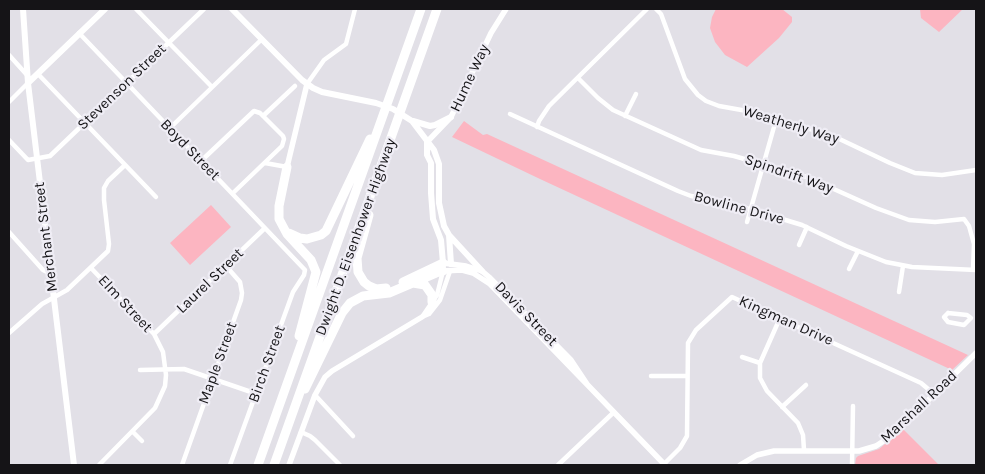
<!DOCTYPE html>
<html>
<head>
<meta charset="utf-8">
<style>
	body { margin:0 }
	#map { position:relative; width:985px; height:474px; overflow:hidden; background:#e2e0e7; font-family:Karla,sans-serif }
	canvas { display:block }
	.frame { position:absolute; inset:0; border:10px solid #151417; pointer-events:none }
</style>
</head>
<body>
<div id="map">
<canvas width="985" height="474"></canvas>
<div class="frame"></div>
</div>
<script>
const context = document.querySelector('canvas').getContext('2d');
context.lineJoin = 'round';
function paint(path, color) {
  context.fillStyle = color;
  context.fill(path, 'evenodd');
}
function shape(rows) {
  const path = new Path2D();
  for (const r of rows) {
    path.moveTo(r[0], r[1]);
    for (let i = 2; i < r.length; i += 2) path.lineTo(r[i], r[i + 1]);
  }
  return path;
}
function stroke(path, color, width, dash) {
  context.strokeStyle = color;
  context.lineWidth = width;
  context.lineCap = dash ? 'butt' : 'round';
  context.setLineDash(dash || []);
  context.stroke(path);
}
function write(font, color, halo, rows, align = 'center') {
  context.font = font + ' Karla,sans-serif';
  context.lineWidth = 4.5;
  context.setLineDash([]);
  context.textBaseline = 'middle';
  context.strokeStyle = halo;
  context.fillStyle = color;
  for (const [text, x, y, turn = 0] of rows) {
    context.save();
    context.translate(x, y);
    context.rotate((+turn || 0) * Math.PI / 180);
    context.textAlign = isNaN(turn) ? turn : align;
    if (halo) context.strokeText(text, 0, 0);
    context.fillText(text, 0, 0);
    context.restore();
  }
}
const green = shape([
	[716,9,782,9,792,17,792,22,779,38,747,67,725,55,715,42,710,28,712,17],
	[920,9,963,9,939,32,921,18],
	[464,121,483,135,487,134,968,355,952,370,540,179,452,137],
	[211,205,231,227,190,265,170,243],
	[903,429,939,465,855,465,856,458,858,456,879,449]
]);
const minor = shape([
	[136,9,212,87],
	[656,9,661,14,685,79,698,95,706,101,719,106,747,111,831,135,890,163,915,173,942,175,976,170],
	[79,33,305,270,304,275,293,292,230,465],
	[9,55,27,75],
	[38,74,156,197],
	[578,78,598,98,613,110,701,150,734,156,807,177,876,208,909,220,935,222,964,219,969,226,974,244,973,270],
	[307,84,324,60,346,44,355,9],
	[9,102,28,83],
	[510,114,678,191,691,196,726,202,802,225,846,246,886,262,912,267,976,270],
	[263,116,295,86],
	[625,116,636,94],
	[537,127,539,121,549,106,647,9],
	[170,128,262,39],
	[9,140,28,160,50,156,204,9],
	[201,161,254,111,260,113,283,136,284,139,282,146,233,193],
	[265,163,287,167],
	[747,222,776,120],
	[9,232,43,270,51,274],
	[799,245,807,227],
	[91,268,154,334,163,352,166,375,165,386,155,408,99,465],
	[849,269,858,251],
	[899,292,903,266],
	[948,313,967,315,971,318,964,325,948,322,944,317,948,313],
	[422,317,429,314,440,300,450,271],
	[422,317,437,295,443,271],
	[780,318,760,363,760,378,767,391,798,423,803,435,804,450],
	[9,333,42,304,67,290,108,251,109,244,104,200,104,188,108,181,125,165],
	[154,334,265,228],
	[742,357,760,363],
	[140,370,184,369,257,394],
	[651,376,687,376],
	[315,395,353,436],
	[782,407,806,385],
	[133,432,142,441],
	[301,432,310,436,315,440,340,465],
	[182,465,241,300,242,293,240,282,226,266],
	[558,465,614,412],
	[663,465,680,448,687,436,688,343,696,330,732,297,921,383,934,394],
	[852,465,853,406]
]);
const tertiary = shape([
	[427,142,451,117,491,33,506,9],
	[287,167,307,84],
	[587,384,571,360,489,277,482,271,466,266,443,263,443,271,462,270,473,273,490,284,665,465],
	[289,465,315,395,325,377,332,371,422,317],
	[740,465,757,455,774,451,859,451,876,446,885,440,912,416,976,353]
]);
const secondary = shape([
	[23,9,28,83,74,465],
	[232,9,302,80,313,88,322,92,376,103,393,109,412,121,434,150,439,164,439,203,444,226,449,235,451,264],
	[28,83,105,9],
	[413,121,430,126,435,125,451,117],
	[427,142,427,155,431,163,431,193,433,219,441,240,443,263],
	[449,235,482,271]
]);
const motorway = shape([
	[287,167,279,206,279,219,287,234,311,260,316,272,299,336],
	[369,215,357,258,358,272,364,282,369,286,376,289,386,288],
	[289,233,300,238,307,239,321,235,326,231,370,139],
	[403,282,443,263],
	[413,283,425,285,432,295,432,302],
	[305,389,342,313,350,303,363,296,389,293,436,273,443,271],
	[258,465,421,9],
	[274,465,437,9]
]);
const streetNames = [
	["Hume Way",470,78,-65],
	["Stevenson Street",122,87,-44],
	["Weatherly Way",791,125,17],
	["Boyd Street",190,150,46],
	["Spindrift Way",789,174,19],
	["Bowline Drive",739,208,15],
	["Merchant Street",46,237,-97],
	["Dwight D. Eisenhower Highway",356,237,-70],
	["Laurel Street",210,281,-44],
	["Elm Street",125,304,47],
	["Davis Street",526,314,46],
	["Kingman Drive",786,321,24],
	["Maple Street",218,363,-70],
	["Birch Street",267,364,-70],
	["Marshall Road",919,407,-43]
];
paint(green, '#fcb5c1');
stroke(minor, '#fff', 4.5);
stroke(tertiary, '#fff', 5.5);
stroke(secondary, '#fff', 6);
stroke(motorway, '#fff', 9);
write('15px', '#151417', '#efedf5', streetNames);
</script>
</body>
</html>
